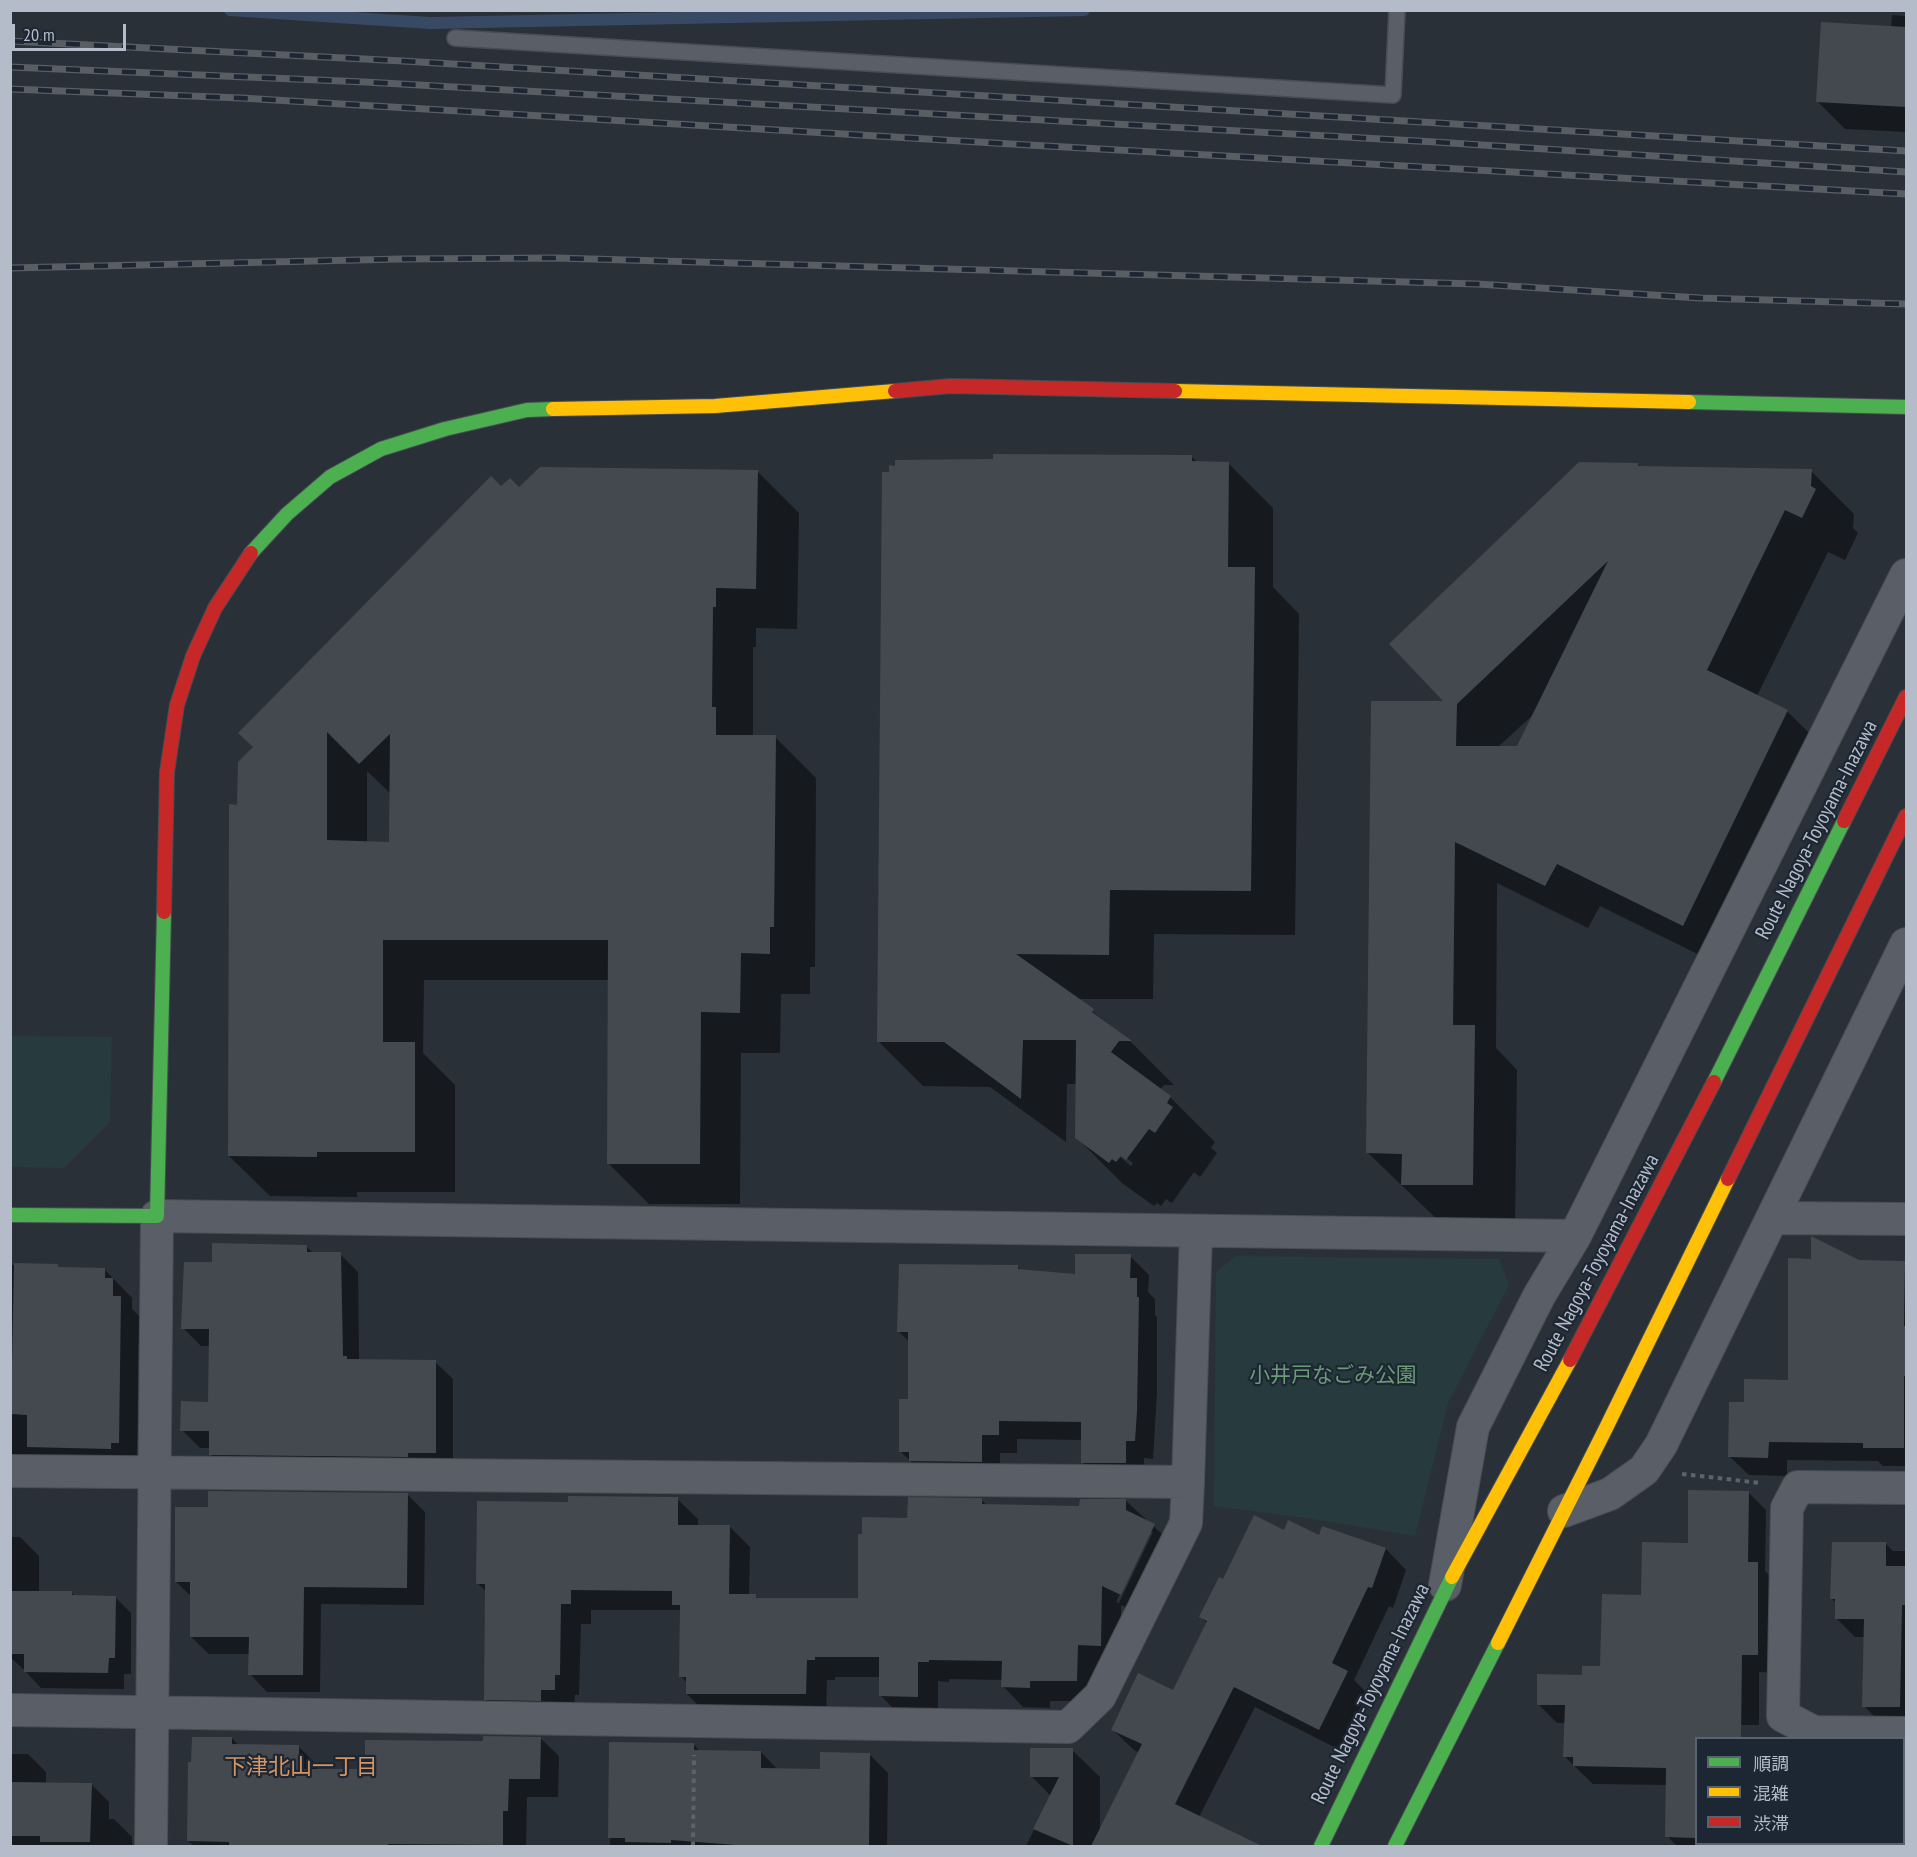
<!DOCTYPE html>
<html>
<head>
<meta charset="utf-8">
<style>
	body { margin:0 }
	#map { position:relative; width:1917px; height:1857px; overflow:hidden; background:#2a3038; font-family:"PT Sans Narrow","Noto Sans JP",sans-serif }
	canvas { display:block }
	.frame { position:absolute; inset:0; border:12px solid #b4bcc9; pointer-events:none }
	.legend { position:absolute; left:1695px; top:1737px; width:210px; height:108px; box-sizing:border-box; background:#1d2633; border:2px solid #59626f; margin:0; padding:8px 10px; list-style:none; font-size:18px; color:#b4bcc9 }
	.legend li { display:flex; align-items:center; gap:12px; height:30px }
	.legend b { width:30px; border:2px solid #59626f }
	.scale { position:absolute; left:12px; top:24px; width:114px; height:27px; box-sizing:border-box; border:3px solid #b4bcc9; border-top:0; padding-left:8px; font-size:18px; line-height:21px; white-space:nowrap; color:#b4bcc9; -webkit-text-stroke:4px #1d2633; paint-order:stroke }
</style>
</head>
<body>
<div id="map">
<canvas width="1917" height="1857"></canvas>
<div class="frame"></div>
<ul class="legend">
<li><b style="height:8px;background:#4caf50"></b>順調</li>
<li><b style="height:8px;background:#ffc107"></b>混雑</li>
<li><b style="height:8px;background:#c62828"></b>渋滞</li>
</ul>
<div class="scale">20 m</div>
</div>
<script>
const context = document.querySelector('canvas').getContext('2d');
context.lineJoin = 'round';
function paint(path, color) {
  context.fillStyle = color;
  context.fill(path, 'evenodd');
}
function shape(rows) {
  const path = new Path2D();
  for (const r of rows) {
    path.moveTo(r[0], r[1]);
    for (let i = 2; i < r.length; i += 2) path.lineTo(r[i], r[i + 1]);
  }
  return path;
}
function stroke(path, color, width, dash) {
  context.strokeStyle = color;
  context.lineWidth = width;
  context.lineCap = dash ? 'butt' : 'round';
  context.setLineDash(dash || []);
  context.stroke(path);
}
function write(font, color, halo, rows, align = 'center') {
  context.font = font + ' "PT Sans Narrow","Noto Sans JP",sans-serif';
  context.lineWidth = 4.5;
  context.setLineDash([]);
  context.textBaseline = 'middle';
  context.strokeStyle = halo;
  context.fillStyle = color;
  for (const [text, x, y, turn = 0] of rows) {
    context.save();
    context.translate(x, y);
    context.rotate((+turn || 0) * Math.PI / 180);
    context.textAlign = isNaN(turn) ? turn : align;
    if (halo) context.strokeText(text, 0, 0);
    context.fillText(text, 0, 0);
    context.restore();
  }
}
const green = shape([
	[11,1036,112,1037,110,1122,64,1168,11,1167],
	[1236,1256,1499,1259,1509,1285,1448,1403,1415,1536,1326,1521,1214,1506,1216,1272]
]);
const shadow = shape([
	[1892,15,1906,16,1906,132,1845,129,1818,102,1891,27],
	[1192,457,1198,463,1228,463,1273,508,1273,587,1299,614,1295,935,1154,934,1153,999,1077,999,1131,1042,1174,1085,1164,1085,1160,1090,1170,1097,1215,1142,1211,1148,1217,1153,1200,1177,1194,1172,1172,1203,1166,1199,1161,1206,1157,1203,1154,1206,1122,1183,1077,1138,1077,1084,1067,1084,1066,1142,990,1087,923,1086,878,1041],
	[1120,1153,1133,1163,1131,1166,1120,1157],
	[1637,464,1641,468,1811,471,1854,514,1853,528,1858,533,1845,560,1828,552,1757,696,1787,711,1830,754,1726,968,1600,906,1588,928,1497,883,1496,1048,1517,1070,1515,1228,1445,1227,1368,1153,1446,702],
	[1534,714,1518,747,1498,747],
	[758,472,799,513,797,629,756,628,756,647,753,647,753,737,775,737,816,778,815,967,810,967,810,994,781,994,780,1053,741,1053,740,1204,649,1204,608,1163,609,980,424,980,423,1053,455,1085,455,1192,357,1192,357,1197,270,1196,229,1156,239,806,501,488,519,489],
	[367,771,391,794,390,843,367,843],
	[306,1246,314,1254,340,1254,358,1272,359,1361,435,1362,453,1379,453,1470,228,1472,210,1454,210,1448,200,1448,182,1430,209,1403,210,1346,201,1346,183,1328,213,1264],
	[1130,1256,1149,1275,1148,1292,1155,1299,1155,1315,1157,1317,1157,1392,1153,1459,1144,1458,1144,1481,1101,1481,1082,1462,1082,1440,1017,1439,1017,1453,1000,1453,1000,1480,929,1479,900,1451,909,1400,910,1342,899,1332,1017,1266,1022,1271,1077,1276],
	[1859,1262,1906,1263,1906,1466,1883,1466,1878,1461,1787,1460,1787,1476,1749,1475,1730,1457,1745,1403,1789,1381],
	[10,1265,57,1266,60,1269,105,1270,132,1298,132,1309,139,1316,137,1461,10,1469],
	[1748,1492,1766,1510,1765,1571,1776,1582,1775,1673,1759,1672,1759,1725,1675,1725,1675,1764,1696,1764,1696,1844,1853,1844,1853,1846,1677,1846,1667,1836,1668,1785,1593,1784,1565,1757,1566,1723,1557,1723,1538,1704,1602,1668,1642,1597,1689,1544],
	[407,1494,425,1512,424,1605,321,1604,320,1692,267,1692,250,1674,250,1654,209,1654,191,1637,192,1597,176,1582,209,1509],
	[677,1499,698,1519,698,1527,730,1527,750,1547,749,1596,755,1596,759,1599,859,1600,908,1519,981,1500,987,1505,1080,1508,1126,1501,1175,1546,1141,1615,1121,1605,1121,1665,1098,1665,1097,1701,1050,1701,1050,1708,1023,1707,1003,1686,1003,1680,949,1679,949,1682,938,1681,938,1716,901,1716,881,1696,881,1677,835,1677,835,1680,827,1680,826,1713,707,1714,687,1694,687,1683,681,1676,682,1613,679,1610,591,1610,591,1624,581,1624,579,1695,575,1695,574,1710,506,1719,485,1699,487,1592,478,1584,569,1504],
	[1150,1532,1153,1532,1119,1603,1116,1602],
	[1285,1532,1386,1549,1406,1570,1393,1608,1389,1606,1354,1680,1367,1693,1340,1750,1255,1707,1199,1817,1230,1832,1244,1846,1026,1846,1051,1796,1031,1776,1072,1750,1100,1777,1100,1833,1140,1753,1134,1750,1113,1730,1174,1692,1207,1623,1201,1617,1223,1581],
	[10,1537,20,1537,39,1556,39,1592,71,1592,76,1597,115,1597,131,1613,131,1674,124,1674,124,1689,41,1688,26,1672,26,1669,23,1669,10,1657],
	[1886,1544,1893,1551,1906,1551,1906,1726,1883,1725,1864,1706,1865,1637,1855,1637,1836,1618,1836,1603,1831,1598],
	[232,1738,239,1746,298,1746,317,1765,317,1770,366,1771,485,1742,540,1738,559,1756,558,1797,527,1797,526,1846,194,1846,188,1841],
	[611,1744,694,1745,700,1751,761,1752,778,1770,821,1770,869,1754,888,1773,887,1846,610,1846],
	[10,1754,28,1754,46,1772,46,1784,91,1784,109,1802,109,1819,114,1819,132,1837,132,1846,10,1846]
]);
const stream = shape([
	[230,10,430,23,1084,10]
]);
const building = shape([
	[1821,22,1906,27,1906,107,1816,102],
	[993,454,1192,455,1192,461,1229,462,1228,567,1255,567,1251,891,1110,890,1109,955,1016,954,1094,1009,1092,1012,1132,1041,1119,1041,1111,1052,1171,1096,1167,1103,1173,1107,1155,1133,1149,1129,1126,1160,1121,1156,1116,1162,1112,1159,1109,1163,1075,1138,1076,1040,1023,1040,1021,1099,944,1042,877,1042,882,472,889,472,889,465,895,466,895,460,993,459],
	[1579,462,1638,463,1638,466,1812,469,1811,486,1816,489,1802,518,1785,510,1707,670,1788,710,1683,926,1557,864,1545,886,1455,842,1453,1025,1475,1025,1473,1185,1401,1185,1402,1154,1366,1153,1371,701,1443,701,1389,644],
	[1608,561,1517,746,1456,746,1457,704],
	[540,467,758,470,756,589,716,588,716,607,713,607,712,707,716,707,716,735,776,735,774,927,770,927,770,954,741,953,740,1013,701,1012,700,1164,607,1164,608,940,383,940,383,1042,415,1042,415,1152,317,1152,317,1157,228,1156,229,804,237,805,238,762,253,747,238,733,491,476,501,486,510,478,519,487],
	[327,732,359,764,390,734,389,842,327,840],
	[1811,1236,1859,1260,1905,1261,1904,1326,1906,1326,1906,1376,1904,1376,1904,1448,1863,1448,1863,1443,1769,1442,1768,1458,1728,1457,1729,1402,1744,1402,1744,1379,1788,1380,1788,1258,1811,1259],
	[212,1243,307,1245,307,1252,341,1252,343,1356,347,1356,347,1359,436,1360,436,1453,408,1453,408,1457,209,1455,209,1431,180,1431,181,1401,208,1402,209,1329,181,1329,184,1262,212,1262],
	[1075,1254,1131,1254,1130,1278,1137,1278,1137,1297,1139,1297,1137,1411,1135,1441,1126,1441,1126,1463,1081,1463,1081,1422,999,1421,999,1435,982,1435,982,1462,909,1461,909,1452,899,1452,899,1399,908,1399,908,1332,897,1332,899,1264,1018,1265,1018,1269,1075,1274],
	[14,1263,58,1264,58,1267,105,1268,105,1278,113,1278,113,1296,121,1296,119,1443,111,1443,111,1449,27,1447,27,1415,11,1414],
	[1688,1490,1749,1491,1748,1562,1758,1562,1758,1655,1742,1655,1741,1738,1696,1738,1696,1838,1665,1837,1666,1768,1573,1766,1573,1757,1563,1757,1565,1705,1537,1705,1537,1674,1582,1675,1582,1666,1600,1666,1602,1594,1641,1595,1642,1542,1688,1543],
	[208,1491,408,1493,407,1588,304,1587,303,1675,248,1675,249,1637,190,1637,190,1582,175,1582,175,1507,208,1507],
	[568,1496,678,1497,678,1525,730,1525,729,1594,756,1594,756,1598,858,1598,858,1534,862,1534,862,1517,907,1518,908,1497,982,1498,982,1504,1079,1506,1080,1499,1126,1499,1126,1510,1155,1524,1121,1595,1102,1586,1101,1646,1078,1645,1077,1681,1030,1681,1030,1688,1001,1687,1002,1661,929,1660,929,1662,918,1662,918,1697,879,1696,879,1657,815,1657,815,1660,807,1660,806,1694,686,1694,686,1677,679,1677,680,1605,672,1605,672,1591,571,1590,571,1604,561,1604,560,1675,555,1675,555,1690,541,1690,541,1701,484,1700,485,1584,476,1584,477,1501,568,1502],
	[1254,1515,1284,1530,1288,1520,1319,1535,1322,1526,1386,1548,1372,1588,1368,1587,1332,1663,1348,1671,1319,1730,1234,1687,1175,1804,1262,1846,1091,1846,1142,1744,1111,1730,1138,1673,1173,1690,1207,1621,1199,1617,1219,1577,1223,1579],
	[1832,1542,1886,1542,1886,1566,1906,1566,1906,1605,1902,1605,1900,1707,1862,1707,1864,1619,1835,1619,1835,1599,1830,1599],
	[10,1591,72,1591,72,1595,116,1596,115,1658,109,1658,108,1673,24,1672,24,1654,10,1654],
	[483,1736,541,1737,540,1779,509,1779,508,1811,503,1811,503,1845,388,1844,388,1846,229,1846,229,1842,187,1841,188,1762,191,1762,192,1737,232,1737,232,1744,299,1745,299,1756,304,1756,303,1769,365,1769,365,1740,483,1741],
	[609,1742,694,1743,694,1750,761,1751,761,1768,820,1769,820,1752,870,1753,869,1846,749,1846,671,1840,671,1843,625,1842,625,1838,608,1838],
	[1030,1748,1073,1748,1073,1846,1033,1829,1059,1777,1030,1777],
	[10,1782,92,1783,90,1842,40,1842,40,1836,10,1836]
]);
const path = shape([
	[1682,1474,1761,1483],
	[693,1846,694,1755],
	[1771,1846,1771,1844]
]);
const lane = shape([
	[455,38,1393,95,1397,10]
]);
const street = shape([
	[1772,1218,1906,1219],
	[10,1471,1188,1482,1196,1231],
	[1906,1488,1798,1487,1787,1508,1783,1716,1814,1732,1906,1733],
	[1564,1511,1610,1494,1644,1470,1661,1445,1906,944],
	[1445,1585,1473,1427,1539,1296,1575,1236,1906,575],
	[10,1710,1068,1727,1100,1696,1186,1523,1188,1482],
	[151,1846,157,1216,1575,1236]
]);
const fast = shape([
	[1689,402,1906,407],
	[251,553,287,514,330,477,381,449,445,429,527,410,553,409],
	[1714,1082,1844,821],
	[10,1215,157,1216,164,912],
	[1321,1846,1452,1577],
	[1395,1846,1498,1643]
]);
const slow = shape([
	[1175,391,1689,402],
	[553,409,715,406,895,391],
	[1452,1577,1570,1360],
	[1498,1643,1604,1432,1728,1179]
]);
const jam = shape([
	[895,391,951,386,1175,391],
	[1844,821,1906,697],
	[164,912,167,772,177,705,193,656,215,608,251,553],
	[1728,1179,1906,816],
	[1570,1360,1714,1082]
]);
const rail = shape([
	[10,41,403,61,1906,151],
	[10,67,365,82,1435,142,1906,172],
	[10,89,241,98,1011,144,1906,194],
	[10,268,401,259,556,258,1477,284,1700,298,1906,304]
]);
const streetNames = [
	["Route Nagoya-Toyoyama-Inazawa",1817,830,-63],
	["Route Nagoya-Toyoyama-Inazawa",1597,1263,-62],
	["Route Nagoya-Toyoyama-Inazawa",1371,1694,-64]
];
const parkNames = [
	["小井戸なごみ公園",1333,1376]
];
const neighbourhoodNames = [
	["下津北山一丁目",301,1768]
];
paint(green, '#273a3e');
paint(shadow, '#0007');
stroke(stream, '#384963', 12);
paint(building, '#444950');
stroke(lane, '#484c53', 18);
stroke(street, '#484c53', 34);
stroke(fast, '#484c53', 16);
stroke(slow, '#484c53', 16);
stroke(jam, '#484c53', 16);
stroke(path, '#5d636a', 4, [4.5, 4.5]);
stroke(lane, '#5a5e66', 15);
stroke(street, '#5a5e66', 32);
stroke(fast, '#4caf50', 14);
stroke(slow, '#ffc107', 14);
stroke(jam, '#c62828', 14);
stroke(rail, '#595d64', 7);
stroke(rail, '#1d2633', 4.5, [14]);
write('21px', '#b4bcc9', '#1d2633', streetNames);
write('21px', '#6b9a76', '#1d2633', parkNames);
write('22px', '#d59563', '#1d2633', neighbourhoodNames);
</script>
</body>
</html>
